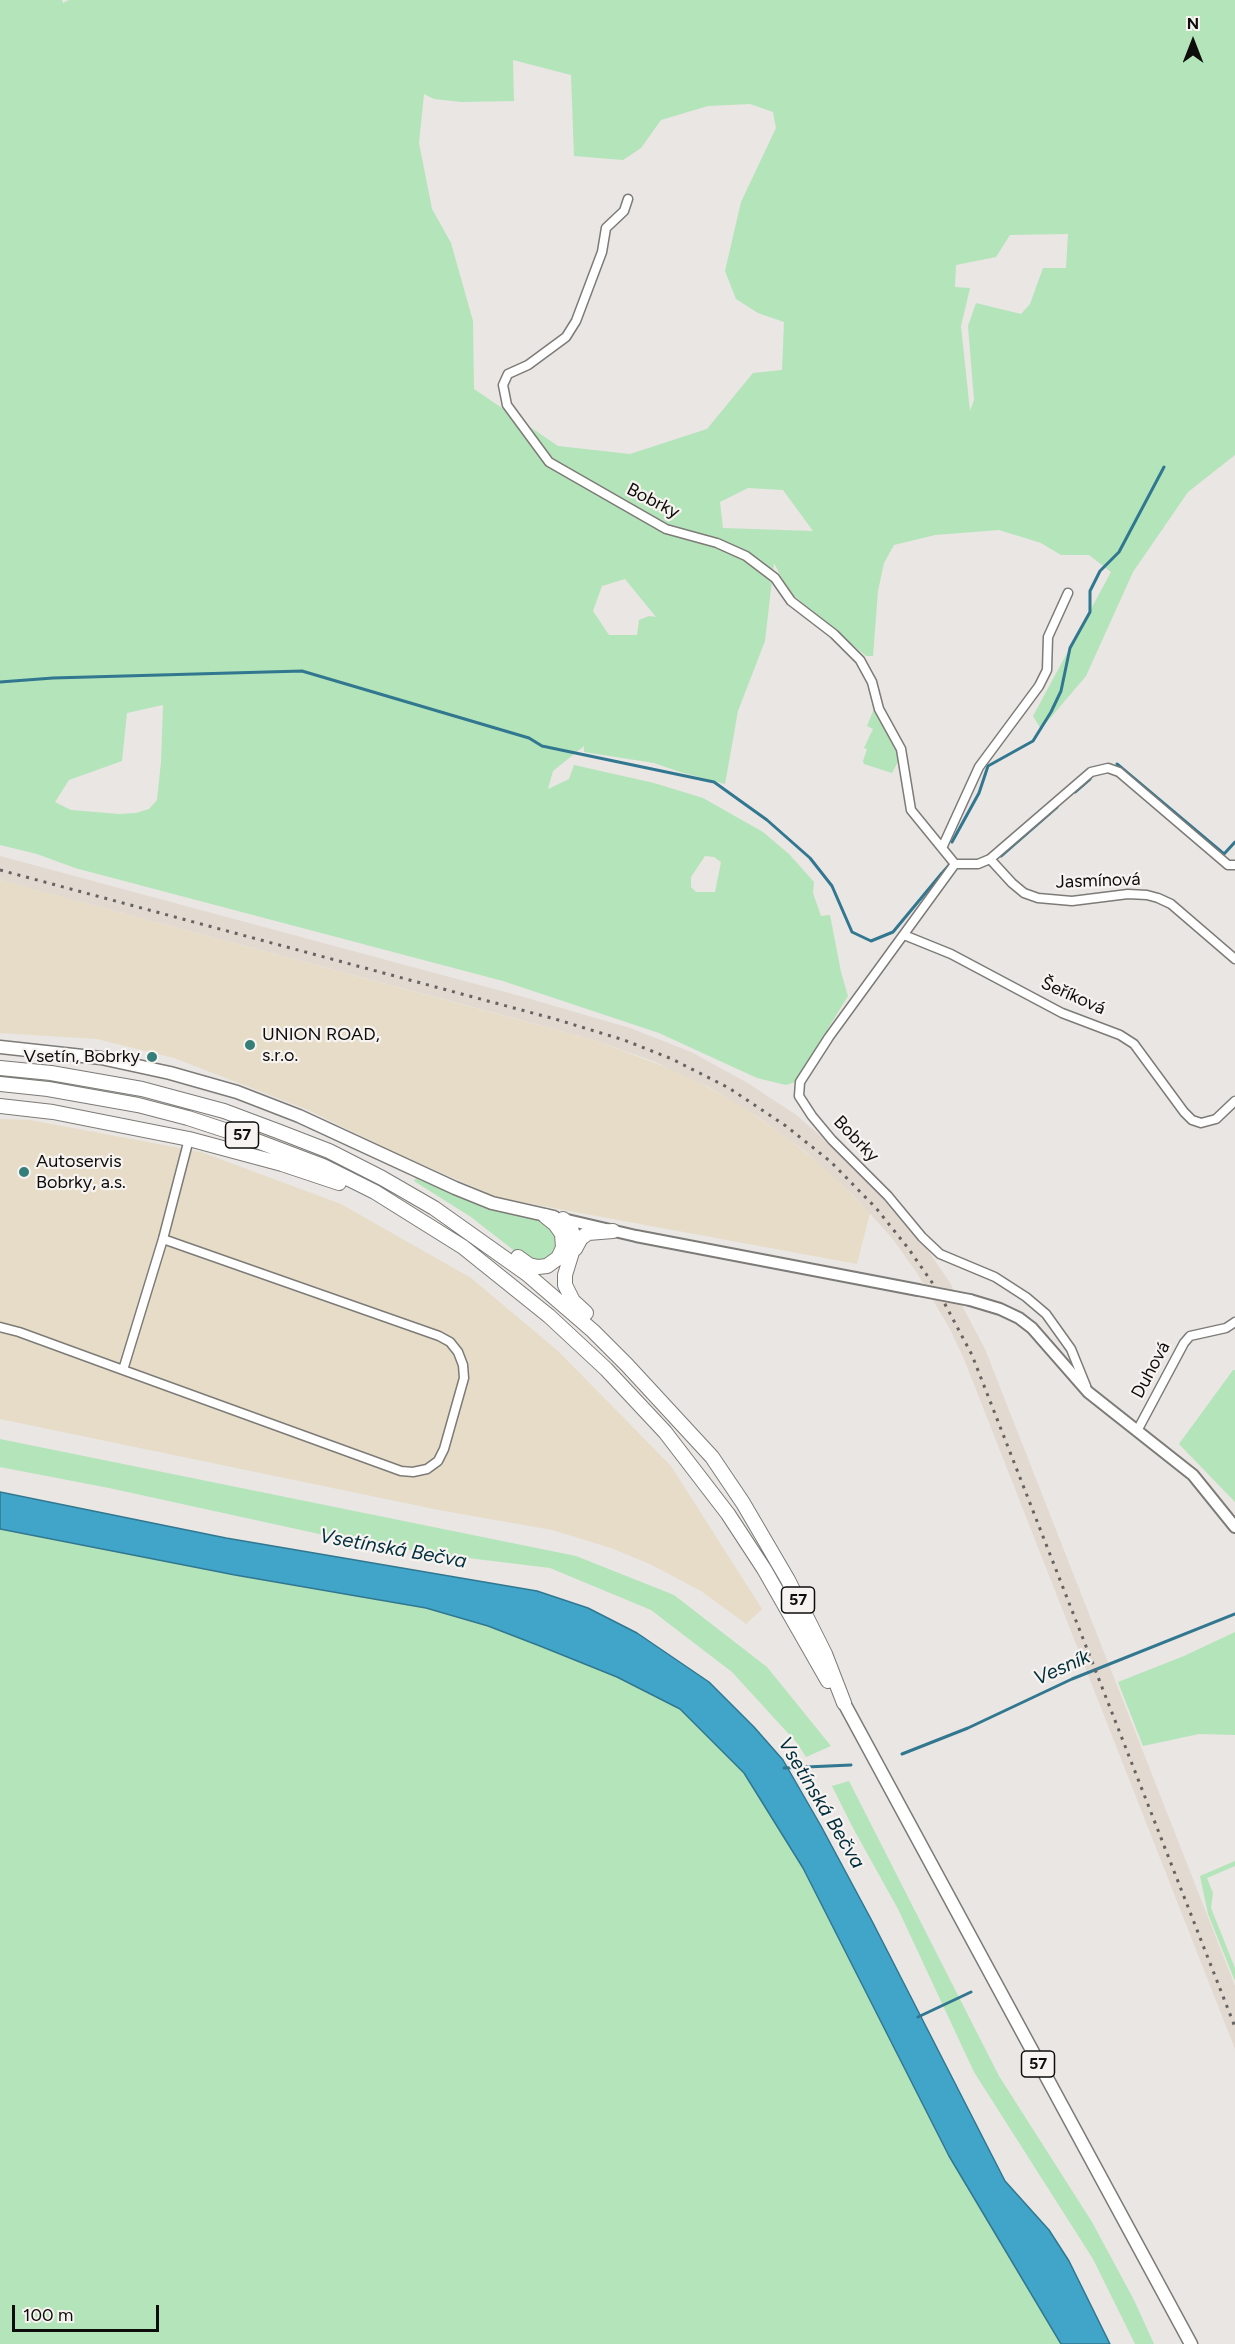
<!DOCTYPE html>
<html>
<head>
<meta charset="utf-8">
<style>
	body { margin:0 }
	#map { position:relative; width:1235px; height:2344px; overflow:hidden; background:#e9e6e3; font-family:Figtree,sans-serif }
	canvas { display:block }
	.north { position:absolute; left:1163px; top:12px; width:60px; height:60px; -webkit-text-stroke:4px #f7f3f0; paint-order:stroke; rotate:0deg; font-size:16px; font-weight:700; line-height:24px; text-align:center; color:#0e0d0c }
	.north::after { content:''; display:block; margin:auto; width:21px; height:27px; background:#0e0d0c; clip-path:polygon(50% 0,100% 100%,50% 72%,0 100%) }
	.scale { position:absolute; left:12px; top:2305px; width:147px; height:27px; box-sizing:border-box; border:3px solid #0e0d0c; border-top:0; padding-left:8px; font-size:18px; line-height:21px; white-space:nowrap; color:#0e0d0c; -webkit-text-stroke:4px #f7f3f0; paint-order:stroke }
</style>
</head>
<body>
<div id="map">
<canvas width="1235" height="2344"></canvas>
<div class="north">N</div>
<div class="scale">100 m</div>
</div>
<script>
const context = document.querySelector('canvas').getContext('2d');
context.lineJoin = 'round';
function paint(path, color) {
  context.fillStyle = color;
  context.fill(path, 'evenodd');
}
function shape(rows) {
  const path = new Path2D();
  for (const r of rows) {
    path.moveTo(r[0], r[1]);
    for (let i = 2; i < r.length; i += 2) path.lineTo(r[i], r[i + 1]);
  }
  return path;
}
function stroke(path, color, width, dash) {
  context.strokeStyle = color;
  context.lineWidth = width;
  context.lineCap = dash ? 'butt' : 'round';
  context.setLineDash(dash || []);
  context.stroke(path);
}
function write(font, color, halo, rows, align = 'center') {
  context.font = font + ' Figtree,sans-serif';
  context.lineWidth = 4.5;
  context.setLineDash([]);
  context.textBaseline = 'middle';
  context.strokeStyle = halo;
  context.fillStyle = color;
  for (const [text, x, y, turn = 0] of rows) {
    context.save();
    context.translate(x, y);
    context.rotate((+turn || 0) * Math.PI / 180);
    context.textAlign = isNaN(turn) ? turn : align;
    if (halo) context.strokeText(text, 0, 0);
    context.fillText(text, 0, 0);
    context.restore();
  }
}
const industrial = shape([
	[0,880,594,1040,681,1073,734,1101,781,1133,826,1169,870,1213,857,1264,499,1198,392,1151,308,1110,174,1058,97,1039,0,1033],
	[0,1119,30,1120,201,1152,341,1204,471,1278,558,1351,671,1466,762,1609,746,1624,701,1591,652,1565,611,1548,552,1530,439,1510,0,1419]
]);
const built = shape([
	[0,856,520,996,630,1028,691,1052,746,1082,795,1114,841,1153,910,1224,950,1283,985,1349,1235,1986,1235,2049,964,1359,950,1329,917,1273,892,1238,854,1196,806,1152,760,1118,711,1088,653,1061,594,1040,514,1018,0,880]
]);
const green = shape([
	[0,0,62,0,63,3,69,0,1235,0,1235,455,1188,492,1133,572,1086,676,1041,729,1033,716,1111,572,1089,555,1061,555,1041,543,999,530,935,535,894,545,884,563,878,591,873,656,866,656,793,595,785,584,774,563,765,641,738,711,725,784,680,772,654,763,584,752,584,746,553,771,548,789,569,779,574,765,654,783,703,798,763,832,789,854,814,882,813,893,821,916,830,915,841,972,848,996,795,1082,786,1085,757,1078,659,1033,503,981,75,868,37,854,0,845],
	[513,60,571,75,574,156,623,160,641,148,661,120,708,106,750,104,773,112,776,128,741,202,725,271,736,299,758,313,784,322,782,370,753,373,707,429,630,454,558,446,474,389,473,321,451,243,432,209,419,143,424,94,434,99,462,102,514,101],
	[1068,234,1066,268,1043,268,1030,304,1021,314,976,303,968,326,974,400,970,411,961,326,970,288,955,287,956,265,996,257,1010,235],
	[748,488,783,490,813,531,723,528,720,502],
	[625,579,656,617,649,616,639,620,637,635,609,635,593,611,602,586],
	[163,705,161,762,157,800,149,809,136,813,119,814,71,810,55,802,69,780,122,761,127,713],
	[705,856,714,857,721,862,715,892,696,892,691,887,691,877],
	[874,709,895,745,900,758,892,773,864,764,863,761,867,749,864,748,873,729,867,726],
	[416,1178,484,1208,545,1222,554,1229,559,1245,551,1258,539,1261,521,1256,471,1217,414,1181],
	[1233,1370,1235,1370,1235,1502,1179,1444],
	[0,1439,576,1556,674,1595,767,1667,831,1746,806,1757,797,1743,732,1672,651,1610,550,1568,427,1553,333,1537,109,1488,0,1467],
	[0,1528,235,1575,426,1608,488,1626,540,1646,617,1677,680,1709,744,1773,803,1868,949,2156,1061,2344,0,2344],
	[1235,1632,1235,1735,1199,1734,1143,1746,1118,1682,1184,1656],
	[849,1781,999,2076,1092,2222,1134,2300,1154,2344,1135,2344,1093,2259,974,2072,898,1909,853,1828,832,1786],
	[1235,1861,1235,1866,1207,1878,1213,1893,1211,1908,1235,1968,1235,1981,1208,1914,1200,1876]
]);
const water = shape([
	[0,1492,226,1538,537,1591,588,1608,637,1633,709,1682,754,1727,783,1760,821,1826,872,1921,1005,2181,1049,2230,1069,2261,1110,2344,1061,2344,949,2156,803,1868,744,1773,680,1709,617,1677,540,1646,488,1626,426,1608,235,1575,0,1529,0,1492]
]);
const stream = shape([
	[0,682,53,678,302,671,529,738,542,746,714,782,767,820,810,858,832,886,852,932,871,941,893,932,942,873,945,873],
	[1117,764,1224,854,1235,842],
	[1075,792,1090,779],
	[952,842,979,793,988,766,1033,741,1051,712,1061,691,1070,648,1090,612,1090,591,1100,571,1119,552,1164,467],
	[1001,856,1057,807],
	[943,872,950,864],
	[902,1754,968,1728,1072,1679,1235,1614],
	[784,1768,851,1765],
	[918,2017,971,1992]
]);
const minor = shape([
	[628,199,624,211,606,228,602,252,576,321,566,337,528,365,508,374,503,385,507,405,549,462,666,529,717,543,746,556,775,578,791,601,834,634,860,660,872,682,879,709,901,749,911,810,955,864],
	[942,848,979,767,1039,686,1047,670,1048,637,1068,593],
	[990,859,1012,883,1024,893,1038,898,1072,901,1128,894,1147,895,1158,898,1171,904,1235,959],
	[904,935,951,954,1062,1013,1120,1035,1134,1044,1184,1112,1192,1120,1201,1123,1216,1119,1235,1101],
	[0,1327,19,1332,123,1370,163,1239,189,1139],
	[123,1370,401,1471,413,1472,427,1469,438,1461,444,1449,464,1378,463,1365,458,1352,450,1342,439,1336,163,1239],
	[1086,1386,1071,1349,1046,1314,1026,1297,995,1277,940,1254,922,1237,888,1196,832,1140,812,1116,799,1096,800,1082,829,1037,955,864,978,864,990,859,1091,772,1108,768,1119,772,1228,865,1235,865],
	[1137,1431,1184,1343,1190,1336,1226,1328,1235,1322]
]);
const tertiary = shape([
	[563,1219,636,1236,918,1290],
	[970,1300,1000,1309,1019,1318,1032,1328,1088,1392,1193,1475,1235,1527]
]);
const secondary = shape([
	[0,1047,101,1058,170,1073,237,1092,299,1116,455,1188,492,1203,554,1217]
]);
const primary = shape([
	[844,1703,1191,2344]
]);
const trunk = shape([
	[0,1068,51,1073,142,1089,224,1111,280,1132,329,1151,382,1178,434,1208,527,1274,593,1331,627,1365,712,1457,743,1503,788,1580,825,1654,844,1703],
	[0,1084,48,1089,138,1105,188,1118,249,1138,323,1166,375,1192,463,1247,549,1316,606,1369,665,1432,728,1514,764,1569,828,1681],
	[0,1106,53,1112,189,1139,282,1164,339,1183],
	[563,1219,571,1228,574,1239,573,1249,565,1275,565,1285,573,1301,586,1313],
	[575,1249,581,1238,588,1233,613,1231],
	[518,1257,529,1265,538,1267,547,1266,558,1258,563,1248,562,1234,555,1224,545,1216]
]);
const rail = shape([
	[0,870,555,1019,624,1040,672,1059,729,1088,786,1126,831,1162,876,1208,908,1248,938,1291,972,1355,1235,2027]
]);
const tertiaryBridge = shape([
	[918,1290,970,1300]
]);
const markers = [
	[250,1045,6,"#367e79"],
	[152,1057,6,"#367e79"],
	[24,1172,6,"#367e79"]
];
const shields = [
	[242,1135,33],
	[798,1600,33],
	[1038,2064,33]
];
const shieldNames = [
	["57",242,1135],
	["57",798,1600],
	["57",1038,2064]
];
const streetNames = [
	["Bobrky",653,501,27],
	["Jasmínová",1098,881,-2],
	["Šeříková",1073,996,24],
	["Bobrky",856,1139,46],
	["Duhová",1151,1370,-62]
];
const poiNames = [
	["UNION ROAD,",262,1035],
	["s.r.o.",262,1056],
	["Vsetín, Bobrky",140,1057,"right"],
	["Autoservis",36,1162],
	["Bobrky, a.s.",36,1183]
];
const waterNames = [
	["Vsetínská Bečva",393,1549,10],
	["Vesník",1062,1668,-24],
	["Vsetínská Bečva",821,1803,59]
];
paint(industrial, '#e6dcc7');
paint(built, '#e2d9d0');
paint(green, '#b4e4ba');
paint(water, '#40a5c9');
stroke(water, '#317790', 1.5);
stroke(stream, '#317790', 3);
stroke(minor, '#7d7b77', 11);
stroke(tertiary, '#7d7b77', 14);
stroke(secondary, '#7d7b77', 15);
stroke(primary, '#7d7b77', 15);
stroke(trunk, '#7d7b77', 16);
stroke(minor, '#fff', 8);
stroke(tertiary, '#fff', 10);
stroke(secondary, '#fff', 12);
stroke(primary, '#fff', 12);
stroke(trunk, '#fff', 14);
stroke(rail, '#666462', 3, [3, 6]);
stroke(tertiaryBridge, '#7d7b77', 14, []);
stroke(tertiaryBridge, '#fff', 10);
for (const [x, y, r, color] of markers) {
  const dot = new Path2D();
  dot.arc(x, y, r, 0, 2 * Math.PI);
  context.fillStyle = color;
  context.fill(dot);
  stroke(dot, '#f7f3f0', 2);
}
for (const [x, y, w] of shields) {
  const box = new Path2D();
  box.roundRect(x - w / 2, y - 13, w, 26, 4.5);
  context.fillStyle = '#f7f3f0';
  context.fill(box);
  stroke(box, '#0e0d0c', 1.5);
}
write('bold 16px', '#0e0d0c', null, shieldNames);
write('18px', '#0e0d0c', '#f7f3f0', streetNames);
write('18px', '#0e0d0c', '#f7f3f0', poiNames, 'left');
write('italic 20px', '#002f3e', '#f7f3f0', waterNames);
</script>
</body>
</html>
